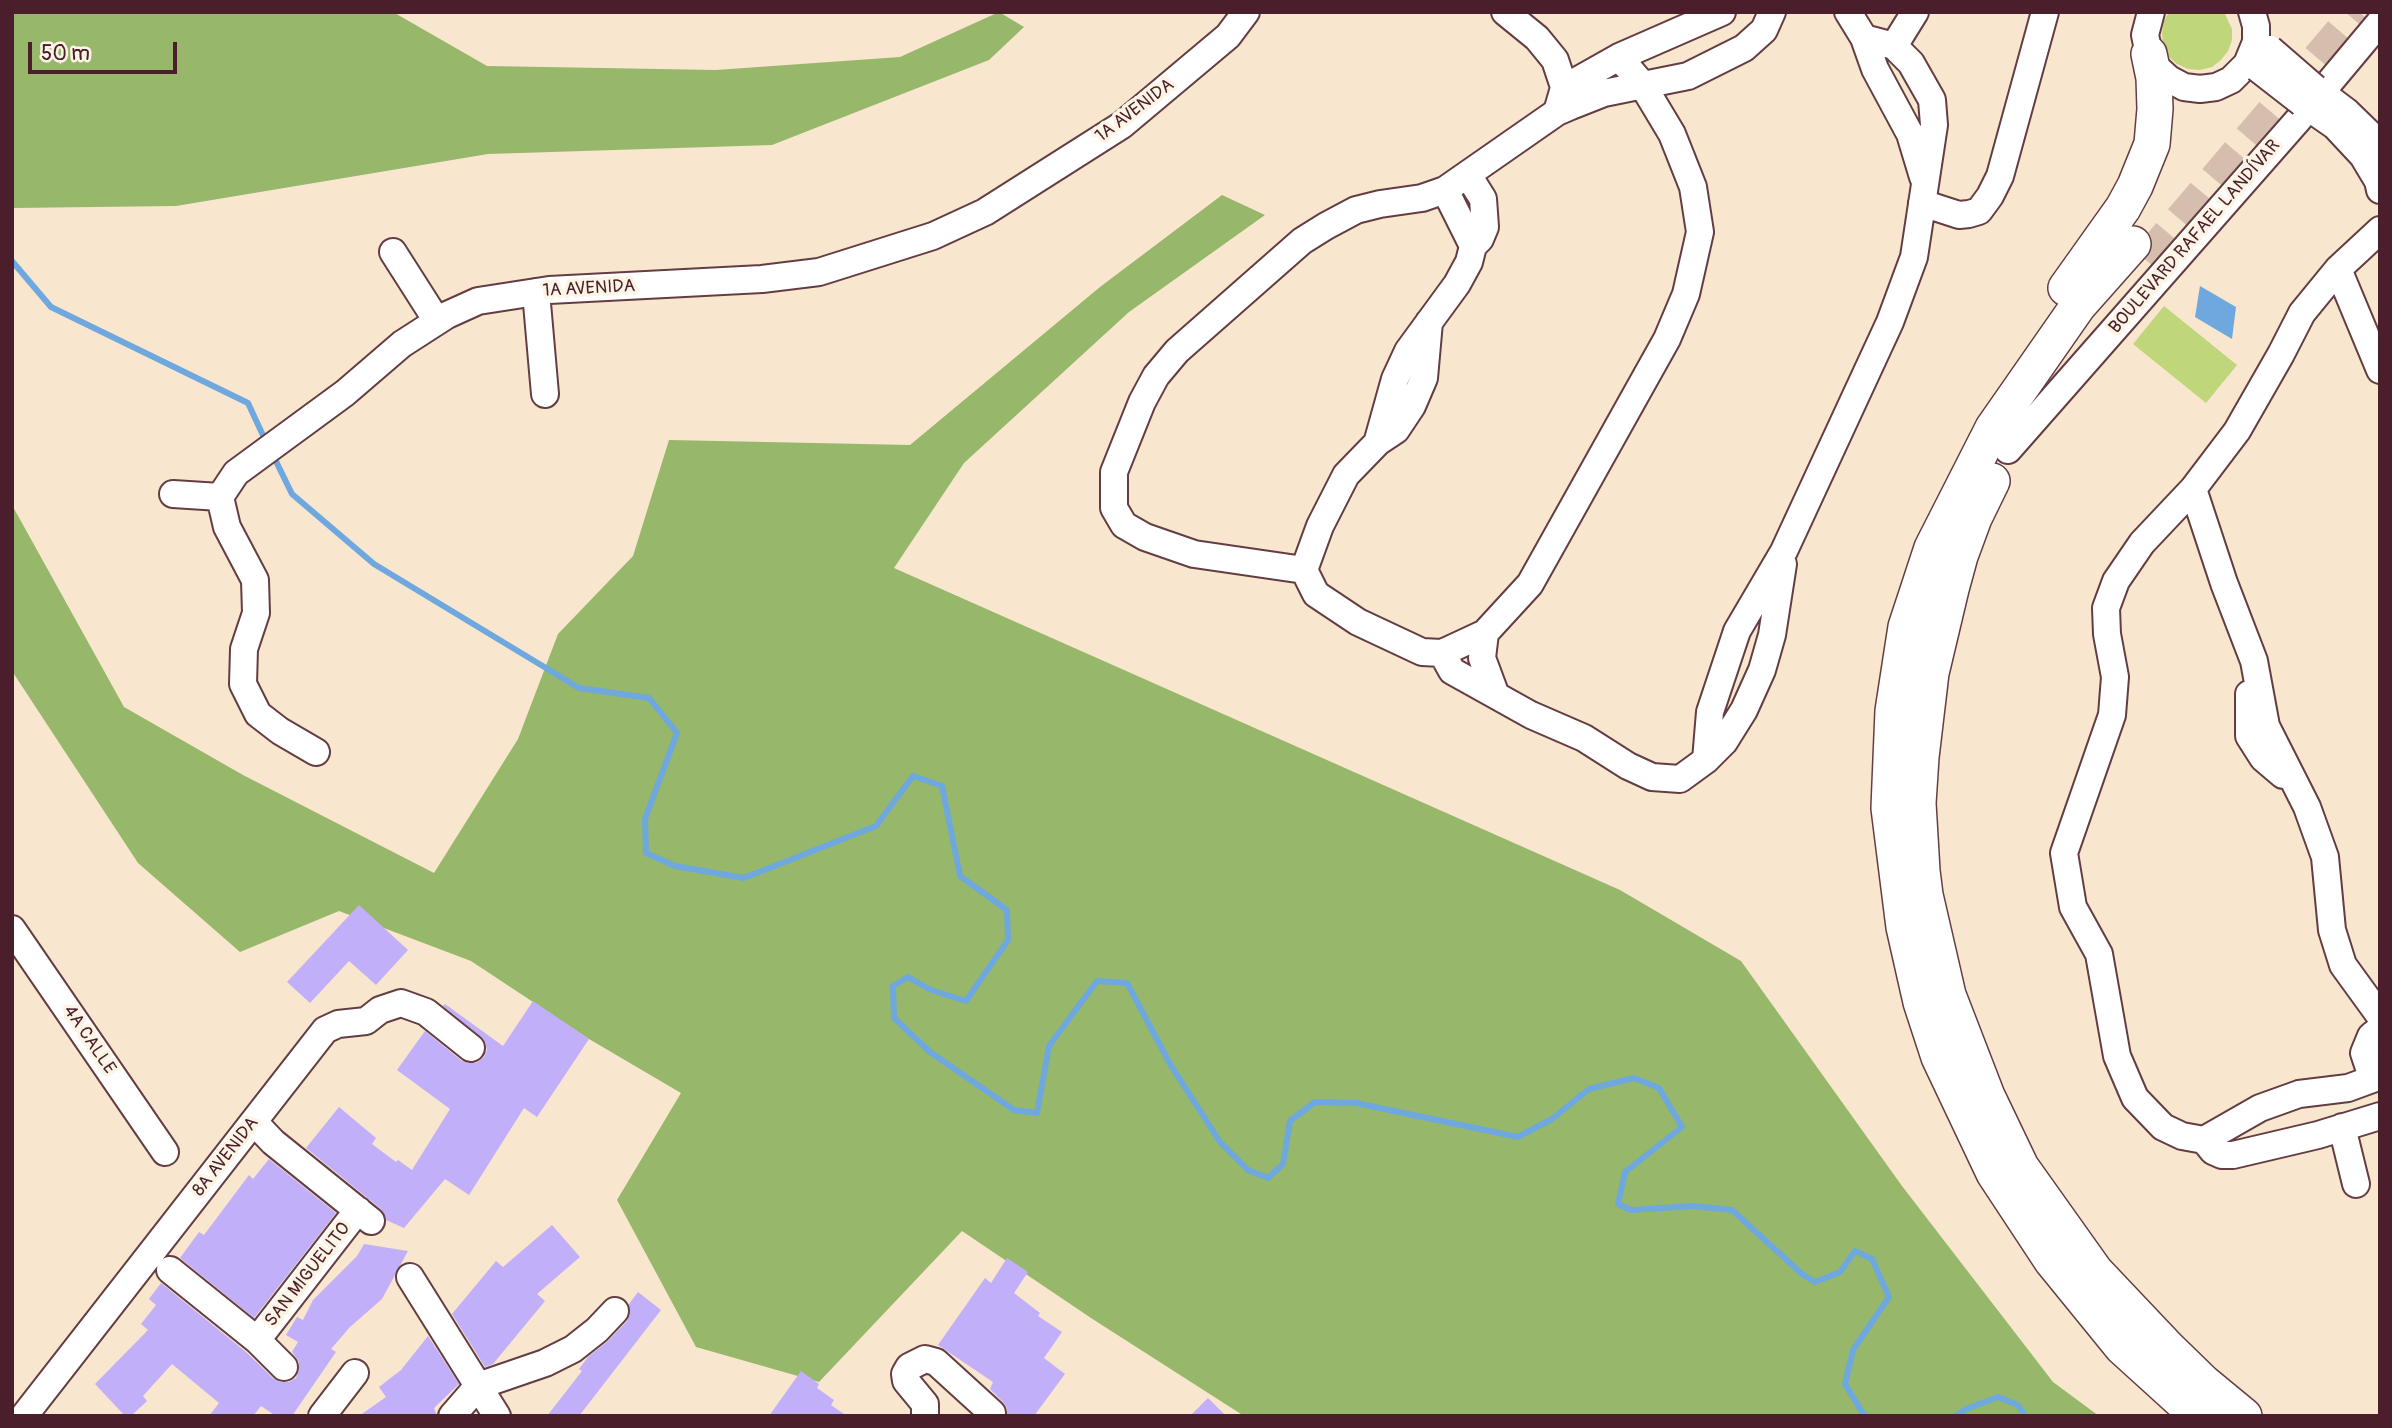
<!DOCTYPE html>
<html>
<head>
<meta charset="utf-8">
<style>
	body { margin:0 }
	#map { position:relative; width:2392px; height:1428px; overflow:hidden; background:#f8e6ce; font-family:Pangolin,sans-serif }
	canvas { display:block }
	.frame { position:absolute; inset:0; border:14px solid #4a1f2b; pointer-events:none }
	.scale { position:absolute; left:28px; top:42px; width:149px; height:32px; box-sizing:border-box; border:4px solid #4a1f2b; border-top:0; padding-left:9px; font-size:21px; line-height:24px; white-space:nowrap; color:#4a1f2b; -webkit-text-stroke:5px #fcf5e5; paint-order:stroke }
</style>
</head>
<body>
<div id="map">
<canvas width="2392" height="1428"></canvas>
<div class="frame"></div>
<div class="scale">50 m</div>
</div>
<script>
const context = document.querySelector('canvas').getContext('2d');
context.lineJoin = 'round';
function paint(path, color) {
  context.fillStyle = color;
  context.fill(path, 'evenodd');
}
function shape(rows) {
  const path = new Path2D();
  for (const r of rows) {
    path.moveTo(r[0], r[1]);
    for (let i = 2; i < r.length; i += 2) path.lineTo(r[i], r[i + 1]);
  }
  return path;
}
function stroke(path, color, width, dash) {
  context.strokeStyle = color;
  context.lineWidth = width;
  context.lineCap = dash ? 'butt' : 'round';
  context.setLineDash(dash || []);
  context.stroke(path);
}
function write(font, color, halo, rows, align = 'center') {
  context.font = font + ' Pangolin,sans-serif';
  context.lineWidth = 7;
  context.setLineDash([]);
  context.textBaseline = 'middle';
  context.strokeStyle = halo;
  context.fillStyle = color;
  for (const [text, x, y, turn = 0] of rows) {
    context.save();
    context.translate(x, y);
    context.rotate((+turn || 0) * Math.PI / 180);
    context.textAlign = isNaN(turn) ? turn : align;
    if (halo) context.strokeText(text, 0, 0);
    context.fillText(text, 0, 0);
    context.restore();
  }
}
const green = shape([
	[2169,12,2224,12,2232,29,2232,40,2228,51,2221,60,2212,67,2200,70,2188,69,2177,64,2168,56,2163,45,2162,33,2164,21],
	[2164,306,2237,365,2206,403,2133,344]
]);
const forest = shape([
	[12,12,393,12,487,66,716,70,900,57,999,12,1024,27,989,60,772,145,488,154,176,206,12,208],
	[1222,195,1265,215,1129,312,964,463,894,568,1620,890,1741,961,1902,1186,2053,1382,2099,1416,1244,1416,1091,1318,962,1231,819,1382,696,1347,617,1200,681,1093,589,1039,471,961,339,911,240,952,138,863,12,671,12,505,124,707,243,775,434,873,518,739,558,634,633,556,669,440,910,445,1100,287]
]);
const water = shape([
	[2200,286,2236,307,2232,339,2195,317]
]);
const stream = shape([
	[12,261,51,307,248,403,267,444],
	[272,453,292,494,374,564,579,688,649,698,677,733,645,819,646,853,675,866,744,878,876,826,913,776,942,786,960,876,1007,910,1008,940,966,1001,931,990,908,977,893,986,894,1018,930,1052,1014,1110,1037,1113,1049,1046,1097,981,1127,983,1170,1064,1220,1142,1248,1170,1268,1178,1283,1164,1290,1121,1315,1102,1356,1103,1518,1137,1552,1119,1589,1089,1634,1078,1659,1088,1682,1127,1625,1172,1618,1204,1631,1210,1693,1206,1732,1210,1802,1274,1815,1282,1840,1272,1855,1251,1872,1259,1889,1297,1853,1350,1845,1384,1862,1412,1867,1416],
	[1956,1416,1966,1409,1998,1397,2018,1405,2025,1416]
]);
const building = shape([
	[359,905,408,950,376,985,349,961,310,1003,287,982],
	[533,1001,589,1039,537,1117,524,1108,469,1195,445,1179,404,1228,386,1220,381,1209,306,1148,339,1107,376,1138,372,1144,396,1162,398,1160,412,1170,450,1109,397,1070,425,1031,462,1061,468,1063,476,1063,484,1057,487,1050,485,1042,443,1006,445,1004,503,1046],
	[269,1159,336,1213,254,1318,180,1258,199,1232,204,1235,249,1175,253,1179],
	[552,1225,580,1257,537,1294,545,1301,493,1364,485,1367,452,1314,496,1261,503,1267],
	[364,1244,408,1251,382,1299,350,1327,331,1349,336,1352,292,1416,276,1416,261,1406,253,1416,209,1416,219,1403,172,1364,143,1396,147,1401,131,1416,125,1416,95,1384,148,1330,141,1324,156,1305,149,1299,161,1283,246,1352,273,1378,281,1382,289,1382,296,1378,299,1370,299,1362,292,1352,298,1342,286,1335,297,1317,303,1320,313,1300,357,1256],
	[1007,1258,1028,1272,1014,1293,1040,1313,1038,1316,1062,1332,1044,1358,1065,1374,1034,1416,1007,1416,1007,1408,1003,1402,990,1389,993,1382,938,1345,985,1278,991,1283],
	[638,1292,661,1310,579,1416,547,1416,582,1371,579,1369,588,1357,608,1341,627,1321,630,1314,629,1304],
	[428,1336,459,1384,434,1408,437,1416,359,1416,386,1397,379,1387,401,1370],
	[801,1371,819,1384,817,1388,834,1400,831,1405,847,1416,769,1416],
	[1208,1398,1226,1416,1190,1416]
]);
const majorTunnel = shape([
	[2147,261,2359,12]
]);
const minor = shape([
	[1505,12,1537,38,1555,60,1569,102],
	[1848,12,1864,38,1875,69,1910,134,1923,177],
	[2151,12,2145,35,2149,54,2157,68,2169,79,2184,87,2200,89,2216,87,2231,80,2247,64,2256,42,2256,26,2252,12],
	[1894,46,1915,12],
	[2315,88,2347,112,2380,144],
	[2302,103,2335,126,2363,156,2378,181,2380,190],
	[1557,112,1564,88,1619,57,1722,12],
	[1445,190,1473,246],
	[1922,203,1959,215,1969,214,1979,211,1990,196,2000,176,2045,12],
	[393,252,437,321],
	[2338,269,2380,370],
	[536,292,545,394],
	[1429,322,1424,378,1412,406,1396,430,1378,442,1346,475,1320,526,1304,570,1316,594,1358,622,1422,652,1442,653,1485,633,1530,584,1667,339,1686,294,1700,232,1693,187,1672,134,1642,84,1619,57],
	[1378,440,1395,379,1408,351,1457,284,1469,262,1473,246,1480,239,1485,227,1483,199,1468,175],
	[2008,450,2298,120,2380,22],
	[2193,489,2224,583,2254,661,2266,726,2307,807,2325,857,2332,930,2343,965,2380,1016],
	[173,494,220,497],
	[1304,570,1194,554,1145,537,1124,525,1114,508,1114,472,1142,402,1156,376,1177,351,1302,241,1326,226,1356,210,1380,204,1422,198,1445,190,1557,112,1571,106,1604,93,1688,76,1744,48,1764,30,1772,12],
	[1485,633,1482,658,1495,693],
	[1442,653,1452,671,1531,715,1584,738,1628,766,1652,777,1680,779,1706,760,1724,742,1744,710,1762,670,1772,635,1783,564],
	[2249,694,2249,736,2263,758,2283,775],
	[316,752,280,731,258,714,243,684,244,649,256,613,255,580,227,527,220,497,236,473,345,393,402,344,447,315,478,301,549,290,762,279,819,272,933,236,985,212,1122,125,1228,36,1246,12],
	[1706,760,1710,712,1737,631,1784,551,1890,322,1914,257,1934,125,1932,100,1911,63,1894,46,1864,38],
	[12,929,165,1152],
	[2380,1029,2371,1036,2364,1053,2370,1071,2380,1078],
	[2378,1077,2348,1088,2299,1094,2260,1108,2204,1140,2182,1136,2163,1127,2135,1098,2117,1056,2099,954,2073,907,2064,853,2112,715,2115,677,2107,634,2106,608,2116,581,2142,543,2193,489,2237,431,2281,354,2302,313,2338,269,2380,230],
	[254,1122,273,1142,371,1221],
	[2342,1127,2356,1184],
	[2204,1140,2213,1151,2222,1155,2233,1155,2318,1135,2380,1116],
	[170,1270,257,1340,284,1367],
	[410,1277,497,1416],
	[257,1340,358,1210],
	[24,1416,325,1030,338,1024,366,1021,380,1010,401,1003,426,1012,471,1048],
	[322,1416,355,1373],
	[452,1416,478,1386,545,1363,573,1349,597,1330,615,1311],
	[925,1416,925,1404,906,1381,905,1374,909,1367,925,1359,936,1362,992,1413]
]);
const major = shape([
	[2133,244,2078,306,1993,428,1932,548,1906,627,1893,711,1889,808,1904,927,1921,1002,1939,1057,1994,1173,2052,1261,2122,1347,2198,1416],
	[2066,288,2123,208,2135,186,2152,144,2155,109,2154,78,2149,54],
	[1992,481,1974,518,1960,556,1951,589,1931,673,1921,757,1918,803,1922,871,1925,895,1948,995,1987,1096,2021,1167,2095,1271,2167,1347,2204,1383,2244,1416]
]);
const minorBridge = shape([
	[2270,49,2315,88],
	[2257,68,2302,103]
]);
const streetNames = [
	["1A AVENIDA",1135,111,-37],
	["BOULEVARD RAFAEL LANDÍVAR",2195,237,-49],
	["1A AVENIDA",589,289,-3],
	["4A CALLE",89,1040,56],
	["8A AVENIDA",226,1157,-52],
	["SAN MIGUELITO",308,1275,-52]
];
paint(green, '#bfd67a');
paint(forest, '#97b76a');
paint(water, '#6ea8de');
stroke(stream, '#6ea8de', 6);
paint(building, '#c2aff9');
stroke(majorTunnel, '#d5bead', 35, [35, 18]);
stroke(minor, '#643d43', 30);
stroke(major, '#643d43', 38);
stroke(minor, '#fff', 26);
stroke(major, '#fff', 35);
stroke(minorBridge, '#643d43', 30, []);
stroke(minorBridge, '#fff', 26);
write('18px', '#4a1f2b', '#fcf5e5', streetNames);
</script>
</body>
</html>
